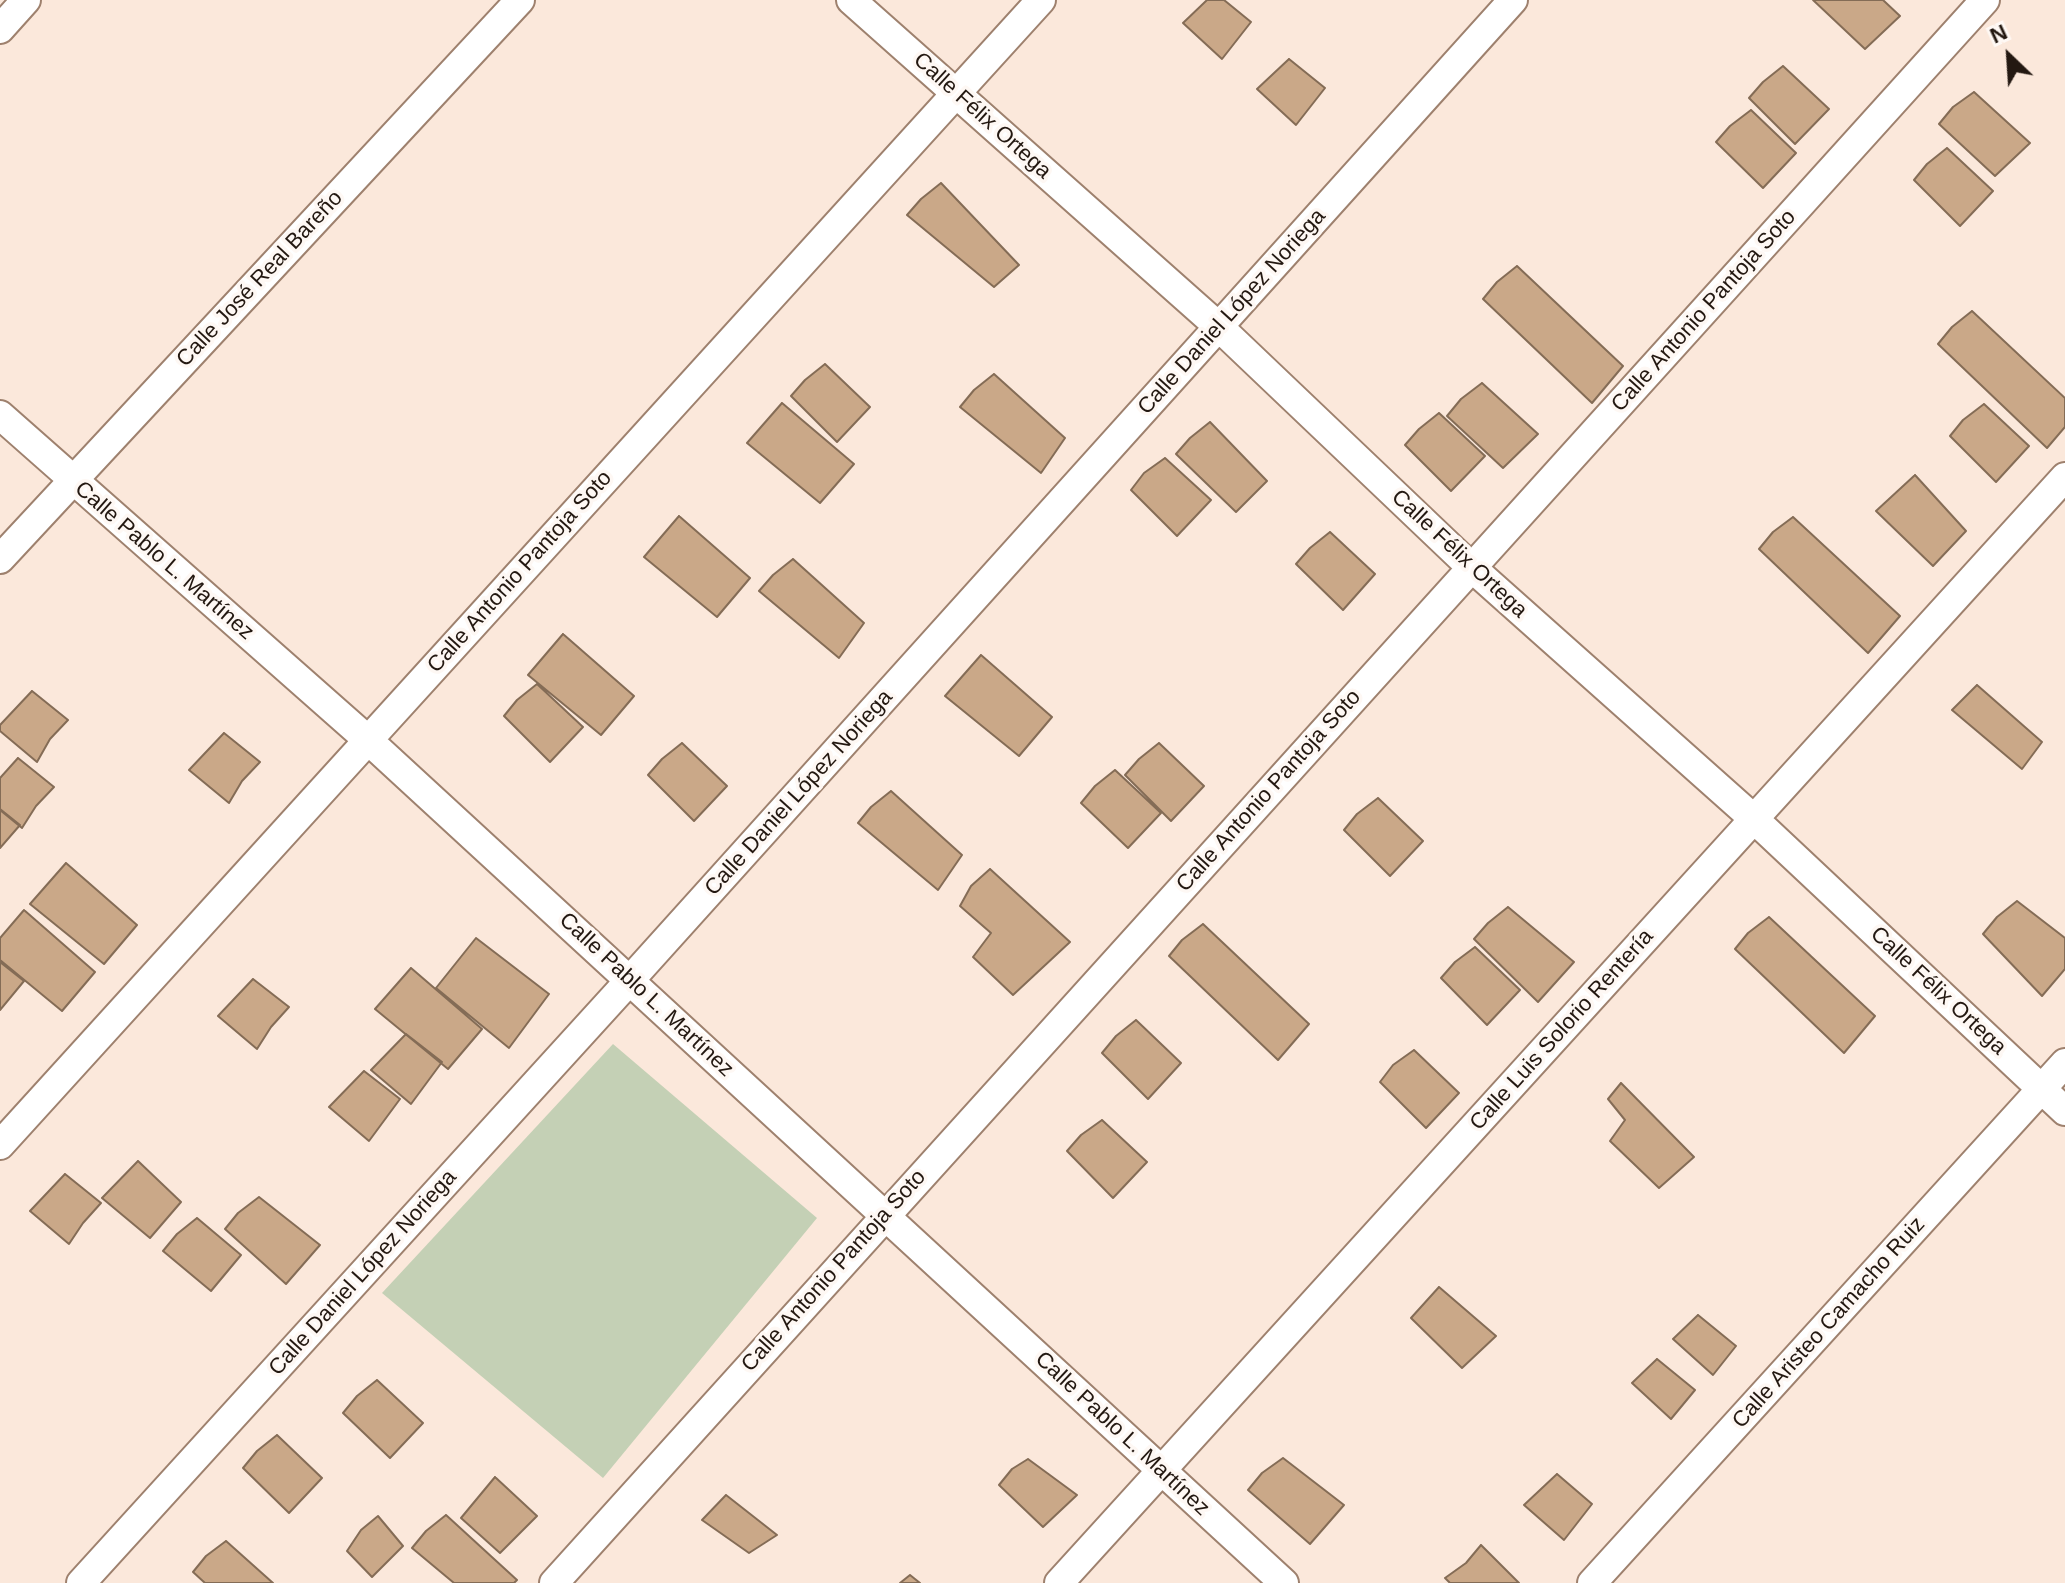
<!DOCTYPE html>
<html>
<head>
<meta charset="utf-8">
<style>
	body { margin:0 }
	#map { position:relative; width:2065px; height:1583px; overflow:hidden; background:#fbe8db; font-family:Helvetica,sans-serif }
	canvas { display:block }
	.north { position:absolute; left:1969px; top:16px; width:80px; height:80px; -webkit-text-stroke:6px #fef8f4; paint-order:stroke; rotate:335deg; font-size:22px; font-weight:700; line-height:32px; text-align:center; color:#231811 }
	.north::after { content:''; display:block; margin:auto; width:28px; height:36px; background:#231811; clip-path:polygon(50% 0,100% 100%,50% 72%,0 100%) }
</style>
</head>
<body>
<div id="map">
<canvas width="2065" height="1583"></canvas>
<div class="north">N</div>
</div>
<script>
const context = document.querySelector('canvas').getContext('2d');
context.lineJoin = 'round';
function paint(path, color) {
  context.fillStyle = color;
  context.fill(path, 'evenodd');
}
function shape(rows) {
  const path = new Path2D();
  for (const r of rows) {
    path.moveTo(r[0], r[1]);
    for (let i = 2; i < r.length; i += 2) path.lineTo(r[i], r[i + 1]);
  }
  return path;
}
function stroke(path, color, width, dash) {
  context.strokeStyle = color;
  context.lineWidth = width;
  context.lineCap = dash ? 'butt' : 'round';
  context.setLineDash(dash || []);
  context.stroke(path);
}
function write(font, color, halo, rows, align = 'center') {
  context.font = font + ' Helvetica,sans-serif';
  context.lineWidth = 7;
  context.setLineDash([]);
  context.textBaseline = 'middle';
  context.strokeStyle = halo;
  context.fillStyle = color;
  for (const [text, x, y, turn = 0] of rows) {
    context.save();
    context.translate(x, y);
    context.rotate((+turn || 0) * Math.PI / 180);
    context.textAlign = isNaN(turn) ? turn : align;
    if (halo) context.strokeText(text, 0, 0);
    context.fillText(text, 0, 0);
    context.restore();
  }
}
const green = shape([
	[613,1044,817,1218,603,1478,382,1293]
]);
const building = shape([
	[1207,0,1224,0,1251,22,1222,59,1183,23,1207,0],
	[1813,0,1883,0,1900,16,1865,49,1813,0],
	[1289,59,1325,88,1296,125,1257,89,1289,59],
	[1783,66,1829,109,1795,144,1749,98,1763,82,1783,66],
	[1974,92,2030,143,1995,176,1939,124,1953,107,1974,92],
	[1751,110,1796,153,1763,188,1716,142,1730,126,1751,110],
	[1947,148,1993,191,1960,226,1914,180,1927,164,1947,148],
	[941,183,1019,265,994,287,907,215,921,199,941,183],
	[1517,266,1623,366,1592,403,1483,299,1497,282,1517,266],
	[1972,311,2065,398,2065,427,2047,448,1938,344,1952,327,1972,311],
	[825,364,870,407,837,442,791,396,805,380,825,364],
	[994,374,1065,438,1041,473,960,407,974,390,994,374],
	[1482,383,1538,434,1503,468,1447,416,1461,399,1482,383],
	[782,403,854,464,820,503,747,443,782,403],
	[1984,404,2029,446,1996,482,1950,436,1963,420,1984,404],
	[1439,413,1485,456,1451,491,1405,445,1419,429,1439,413],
	[1210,422,1267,481,1236,512,1176,454,1190,438,1210,422],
	[1165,458,1211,500,1177,536,1131,490,1144,473,1165,458],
	[1915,475,1966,531,1933,566,1876,511,1915,475],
	[679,516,750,578,717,617,644,557,679,516],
	[1793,517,1900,616,1868,653,1759,549,1773,532,1793,517],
	[1330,532,1375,574,1343,610,1296,564,1310,548,1330,532],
	[793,559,864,623,839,658,759,591,773,575,793,559],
	[563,634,634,696,601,735,528,675,563,634],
	[981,655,1052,717,1019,756,945,696,981,655],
	[537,684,583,727,550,762,504,716,517,700,537,684],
	[1977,685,2042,742,2022,769,1952,710,1977,685],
	[32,691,68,720,50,739,37,762,0,731,0,725,32,691],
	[224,733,260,762,242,781,229,803,189,770,224,733],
	[682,743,727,786,694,821,648,775,662,759,682,743],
	[1159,743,1204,786,1171,821,1125,775,1139,759,1159,743],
	[18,758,54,787,36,806,22,828,0,810,0,778,18,758],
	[1115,770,1161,813,1128,848,1081,803,1095,786,1115,770],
	[891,791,962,855,938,890,858,823,871,807,891,791],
	[1378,798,1423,841,1390,876,1344,830,1357,814,1378,798],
	[0,809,20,825,0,848,0,809],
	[66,863,137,925,104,964,30,904,66,863],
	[990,869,1070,942,1013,995,973,957,991,933,960,906,971,886,990,869],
	[2017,901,2065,938,2065,969,2042,996,1983,934,1997,917,2017,901],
	[1508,907,1574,962,1538,1002,1474,939,1488,923,1508,907],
	[24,910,95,972,62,1011,0,960,0,938,24,910],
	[1769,917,1875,1016,1844,1053,1735,949,1748,933,1769,917],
	[1203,924,1309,1024,1278,1060,1169,956,1182,940,1203,924],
	[476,938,549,994,509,1048,436,988,476,938],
	[1475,947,1520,990,1487,1025,1441,978,1455,962,1475,947],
	[0,962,24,981,0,1010,0,962],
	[411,968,482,1029,448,1069,375,1009,411,968],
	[253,979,289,1007,271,1027,257,1049,218,1016,253,979],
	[1136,1020,1181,1063,1148,1099,1102,1053,1116,1036,1136,1020],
	[406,1034,442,1062,411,1104,371,1070,406,1034],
	[1414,1050,1459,1093,1426,1128,1380,1082,1393,1065,1414,1050],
	[364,1071,400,1099,369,1141,329,1107,364,1071],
	[1621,1083,1694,1157,1659,1188,1610,1141,1625,1120,1608,1099,1621,1083],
	[1102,1120,1147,1162,1113,1198,1067,1151,1081,1135,1102,1120],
	[138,1161,181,1202,150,1238,102,1198,138,1161],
	[65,1174,101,1203,83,1223,69,1244,30,1211,65,1174],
	[259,1197,320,1245,286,1284,225,1229,238,1213,259,1197],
	[197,1218,241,1255,211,1291,163,1251,177,1234,197,1218],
	[1439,1287,1496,1336,1462,1368,1411,1318,1439,1287],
	[1698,1315,1736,1346,1713,1375,1673,1339,1698,1315],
	[1657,1359,1695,1390,1671,1419,1632,1383,1657,1359],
	[377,1380,423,1423,390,1458,343,1413,357,1396,377,1380],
	[277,1435,322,1478,289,1513,243,1468,257,1451,277,1435],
	[1283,1458,1344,1505,1310,1544,1248,1490,1262,1473,1283,1458],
	[1028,1459,1077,1495,1043,1527,999,1485,1012,1469,1028,1459],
	[1557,1474,1592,1504,1564,1540,1524,1505,1557,1474],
	[495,1477,537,1516,500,1553,461,1518,495,1477],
	[726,1495,777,1535,749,1553,702,1520,726,1495],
	[446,1515,517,1580,514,1583,454,1583,412,1548,426,1531,446,1515],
	[378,1516,403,1546,372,1577,347,1551,361,1530,378,1516],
	[226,1541,273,1583,205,1583,193,1572,206,1556,226,1541],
	[1481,1545,1519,1583,1450,1583,1445,1578,1466,1563,1481,1545],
	[910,1575,920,1583,900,1583,910,1575]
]);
const minor = shape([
	[851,0,1219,327,1471,567,1754,819,2065,1111],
	[0,29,26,0],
	[0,415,368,740,1284,1583],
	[0,559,520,0],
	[0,1145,1041,0],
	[81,1583,630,980,1513,0],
	[554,1583,1985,0],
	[1059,1583,2065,477],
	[1592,1583,2065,1063]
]);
const streetNames = [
	["Calle Félix Ortega",982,116,42],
	["Calle José Real Bareño",260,279,-47],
	["Calle Antonio Pantoja Soto",1704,311,-48],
	["Calle Daniel López Noriega",1232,312,-48],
	["Calle Félix Ortega",1459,554,43],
	["Calle Pablo L. Martínez",164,561,41],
	["Calle Antonio Pantoja Soto",520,572,-48],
	["Calle Antonio Pantoja Soto",1269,791,-48],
	["Calle Daniel López Noriega",799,793,-48],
	["Calle Félix Ortega",1938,991,43],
	["Calle Pablo L. Martínez",646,995,43],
	["Calle Luis Solorio Rentería",1562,1030,-48],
	["Calle Antonio Pantoja Soto",834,1271,-48],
	["Calle Daniel López Noriega",363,1273,-48],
	["Calle Aristeo Camacho Ruiz",1829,1323,-48],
	["Calle Pablo L. Martínez",1122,1434,43]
];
paint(green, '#c4d0b5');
paint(building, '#caa888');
stroke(building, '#846c56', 2);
stroke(minor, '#9e816e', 32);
stroke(minor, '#fff', 28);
write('22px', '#231811', '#fef8f4', streetNames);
</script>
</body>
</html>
